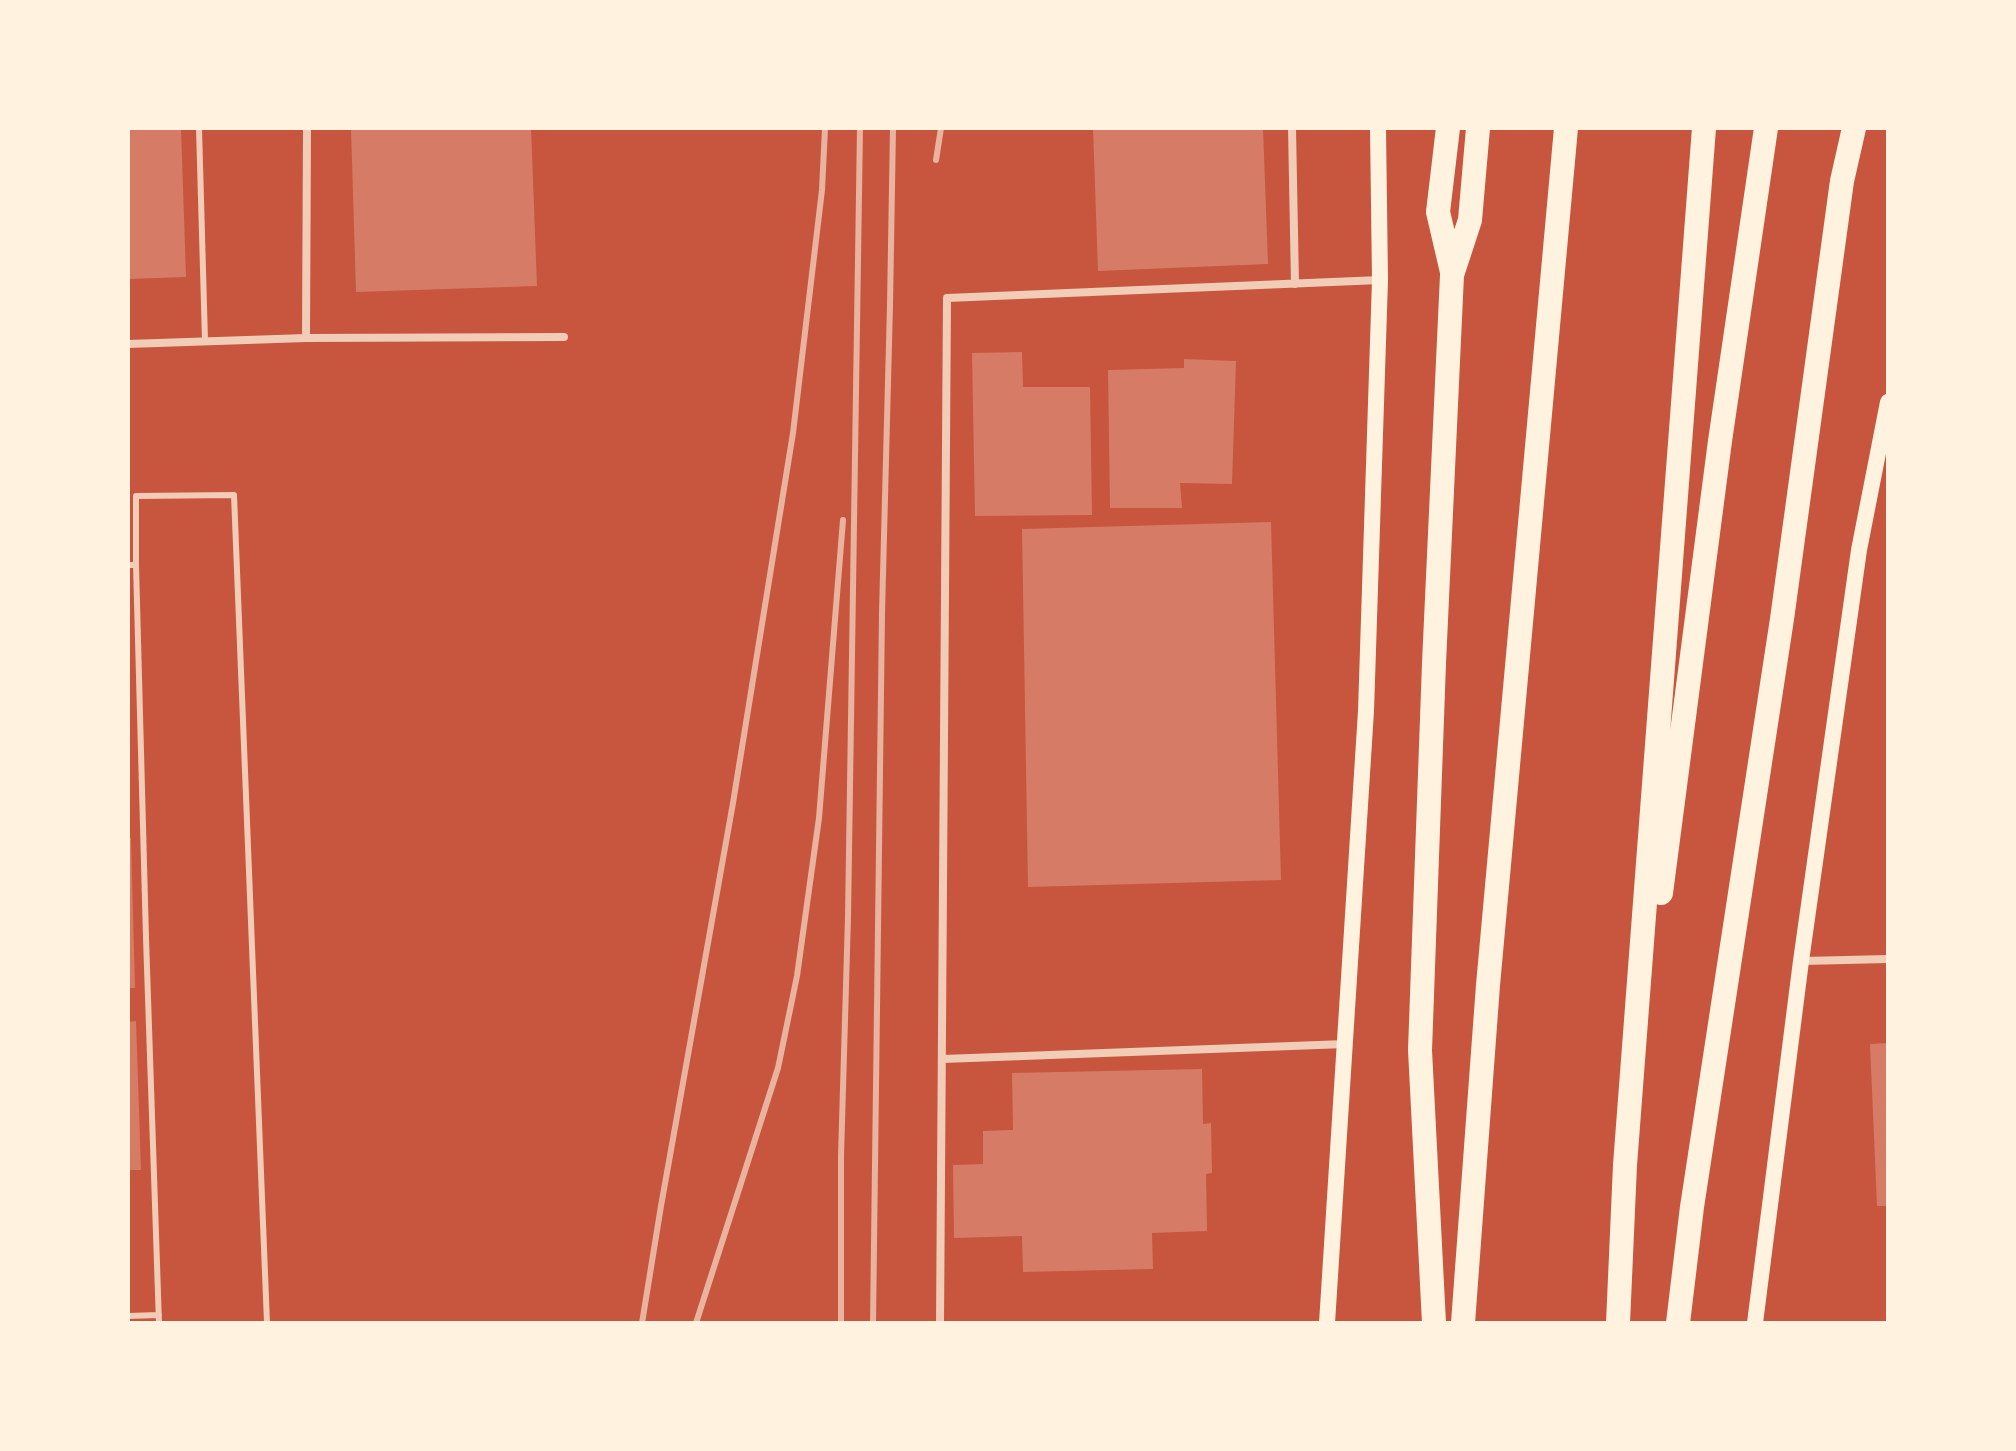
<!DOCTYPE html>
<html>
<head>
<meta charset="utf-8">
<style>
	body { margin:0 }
	#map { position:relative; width:2016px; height:1451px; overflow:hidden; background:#c8553d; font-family:"Work Sans",sans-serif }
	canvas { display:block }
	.frame { position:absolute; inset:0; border:130px solid #fff3e0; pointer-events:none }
</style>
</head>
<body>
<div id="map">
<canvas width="2016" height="1451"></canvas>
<div class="frame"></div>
</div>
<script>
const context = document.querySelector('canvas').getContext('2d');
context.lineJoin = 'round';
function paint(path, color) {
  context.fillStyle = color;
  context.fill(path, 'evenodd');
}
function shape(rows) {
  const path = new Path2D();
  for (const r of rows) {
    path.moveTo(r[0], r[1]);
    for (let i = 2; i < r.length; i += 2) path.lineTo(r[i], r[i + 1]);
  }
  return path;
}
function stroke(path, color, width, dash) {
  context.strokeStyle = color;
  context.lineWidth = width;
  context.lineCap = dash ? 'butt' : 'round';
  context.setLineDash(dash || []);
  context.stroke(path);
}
const building = shape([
	[128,128,181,128,186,277,128,279],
	[351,128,531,128,537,286,356,292],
	[1093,128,1263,128,1268,264,1098,271],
	[1022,352,1023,387,1090,387,1092,515,975,516,972,353],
	[1184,359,1236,361,1232,484,1180,483,1182,508,1110,508,1108,370,1184,368],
	[1271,522,1281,880,1028,887,1022,529],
	[128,838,131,838,135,988,128,988],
	[136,1021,141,1170,128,1170,128,1022],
	[1888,1043,1888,1206,1877,1206,1870,1044],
	[1202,1069,1203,1124,1211,1123,1212,1173,1206,1174,1207,1231,1152,1233,1153,1269,1023,1272,1022,1236,954,1238,953,1165,983,1164,983,1131,1013,1130,1012,1073]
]);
const service = shape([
	[199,128,205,341],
	[128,565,136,565,146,938,159,1323],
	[136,565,136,496,234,495,267,1323],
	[128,1316,159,1315]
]);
const minor = shape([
	[1292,128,1295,284],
	[306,338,307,128],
	[128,344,306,338,564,337],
	[1802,961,1888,959],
	[943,1059,1345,1044],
	[940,1323,947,298,1380,280]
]);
const secondary = shape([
	[1327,1323,1366,711,1380,280,1378,128],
	[1755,1323,1801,961,1859,550,1888,402]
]);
const motorway = shape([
	[1448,128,1438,212,1452,272],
	[1661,893,1720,441,1766,128],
	[1434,1323,1420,1050,1434,663,1452,275,1470,220,1478,128],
	[1463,1323,1488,985,1566,128],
	[1618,1323,1625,1165,1704,128],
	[1678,1323,1692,1207,1782,619,1842,181,1854,128]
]);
const rail = shape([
	[936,160,941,128],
	[642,1323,661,1206,733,803,793,433,822,190,825,128],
	[696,1323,778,1068,797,976,819,818,843,520],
	[841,1323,841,1156,848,917,860,128],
	[873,1323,882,613,890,305,893,128]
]);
paint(building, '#d67c66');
stroke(service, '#f1ccb7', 6);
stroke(minor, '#f1ccb7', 8);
stroke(secondary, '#fff3e0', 16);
stroke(motorway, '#fff3e0', 24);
stroke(rail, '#e9b49f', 6);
</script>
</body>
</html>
